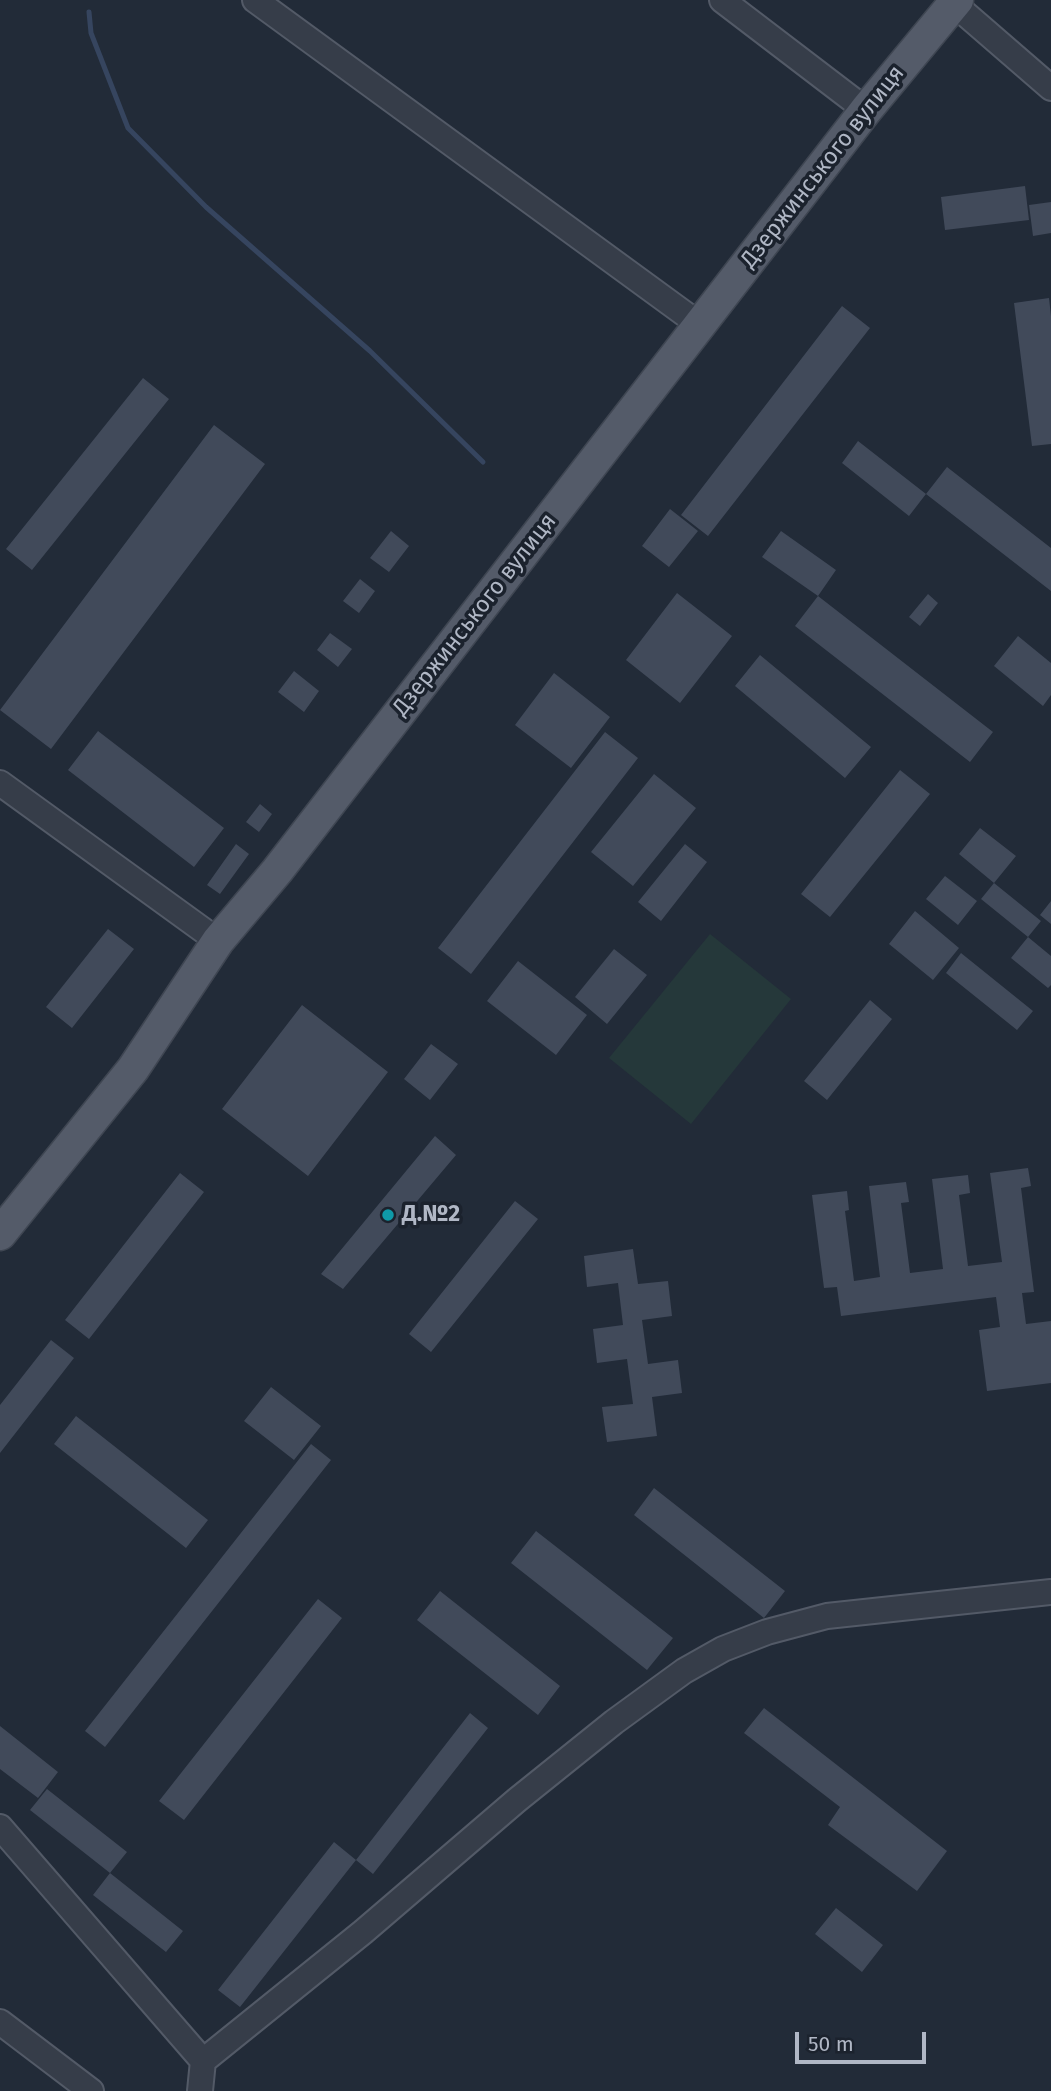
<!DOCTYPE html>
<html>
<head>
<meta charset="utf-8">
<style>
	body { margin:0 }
	#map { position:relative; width:1051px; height:2091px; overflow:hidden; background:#222b38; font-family:"Fira Sans",sans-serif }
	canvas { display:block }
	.scale { position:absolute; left:795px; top:2032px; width:131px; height:32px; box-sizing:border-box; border:4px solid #b0b7c5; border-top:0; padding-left:9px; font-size:21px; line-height:24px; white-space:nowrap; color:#b0b7c5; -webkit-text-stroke:5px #1b222d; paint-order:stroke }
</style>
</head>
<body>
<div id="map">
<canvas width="1051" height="2091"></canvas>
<div class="scale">50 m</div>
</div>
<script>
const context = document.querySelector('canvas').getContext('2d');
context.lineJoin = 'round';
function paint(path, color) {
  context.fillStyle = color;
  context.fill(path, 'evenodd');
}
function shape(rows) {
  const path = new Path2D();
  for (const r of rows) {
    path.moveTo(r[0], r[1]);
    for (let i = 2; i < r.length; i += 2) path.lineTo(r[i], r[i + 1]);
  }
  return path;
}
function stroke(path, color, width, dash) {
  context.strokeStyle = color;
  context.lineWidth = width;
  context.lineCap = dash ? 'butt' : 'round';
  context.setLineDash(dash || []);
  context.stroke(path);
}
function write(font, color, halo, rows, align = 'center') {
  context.font = font + ' "Fira Sans",sans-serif';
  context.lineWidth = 7;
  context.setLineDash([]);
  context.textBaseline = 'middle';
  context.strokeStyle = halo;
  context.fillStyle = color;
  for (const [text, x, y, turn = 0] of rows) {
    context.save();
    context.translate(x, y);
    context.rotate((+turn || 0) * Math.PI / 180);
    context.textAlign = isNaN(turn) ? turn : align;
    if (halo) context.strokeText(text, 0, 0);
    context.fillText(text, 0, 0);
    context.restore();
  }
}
const green = shape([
	[710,934,791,999,691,1124,609,1058]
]);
const stream = shape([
	[89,12,91,33,128,128,206,207,370,351,483,462]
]);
const building = shape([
	[1025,186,1029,220,945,230,941,197],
	[1051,202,1051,233,1033,236,1029,205],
	[1049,298,1051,316,1051,444,1032,446,1014,303],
	[842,306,870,328,708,536,681,515],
	[143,378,169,399,32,570,6,549],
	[214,425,265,464,51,749,0,710],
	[858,441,926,494,909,516,842,463],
	[947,467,1051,548,1051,591,926,494],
	[670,509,698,531,669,567,642,546],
	[391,531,409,546,389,572,370,558],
	[781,531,836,570,818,596,762,557],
	[360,579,375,591,359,613,343,601],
	[677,593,732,636,680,703,626,660],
	[928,594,938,603,920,626,909,617],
	[818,596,993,732,970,762,795,626],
	[330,633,352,649,338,667,317,650],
	[1018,636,1051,663,1051,695,1043,706,994,666],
	[760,655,871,747,845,778,735,686],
	[294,671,319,691,304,712,278,692],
	[554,673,610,717,571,768,515,725],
	[98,731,224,828,194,867,68,770],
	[605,732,638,758,471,974,438,948],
	[900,770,930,794,830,917,801,894],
	[654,774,696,808,633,886,591,852],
	[260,804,272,814,259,832,246,822],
	[980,828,1016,856,994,883,959,854],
	[236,844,249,854,220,894,207,885],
	[685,844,707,862,661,921,638,902],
	[945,876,977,901,958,925,926,899],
	[994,883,1041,921,1028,937,981,899],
	[1051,901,1051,924,1040,915],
	[915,911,959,948,933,980,889,944],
	[108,929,134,949,72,1028,46,1007],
	[1028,937,1051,956,1051,985,1048,988,1011,958],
	[614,949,647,975,607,1024,575,997],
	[961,953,1033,1011,1017,1030,946,973],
	[518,961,587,1015,556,1055,487,1001],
	[870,1000,892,1019,827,1100,804,1081],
	[302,1005,388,1072,308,1176,222,1109],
	[431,1044,458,1064,430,1100,404,1079],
	[435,1136,456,1155,343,1289,321,1274],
	[1028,1168,1031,1186,1021,1188,1034,1292,1022,1293,1026,1324,1051,1321,1051,1383,987,1391,979,1330,1000,1327,996,1297,841,1316,837,1287,824,1288,812,1195,847,1191,849,1210,845,1211,854,1281,880,1277,869,1186,906,1182,909,1202,901,1203,910,1273,943,1269,932,1179,968,1175,970,1193,959,1195,968,1266,1002,1262,990,1173],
	[180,1173,204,1192,89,1339,65,1320],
	[515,1201,538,1219,431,1352,409,1334],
	[633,1249,638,1284,668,1281,672,1316,642,1320,648,1364,678,1360,682,1393,652,1397,657,1436,607,1442,602,1407,633,1404,627,1359,597,1363,593,1329,623,1325,618,1283,587,1287,584,1256],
	[51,1340,74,1358,0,1453,0,1405],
	[271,1387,321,1426,294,1460,244,1421],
	[76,1416,208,1520,186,1548,54,1444],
	[311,1444,331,1460,105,1747,85,1731],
	[654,1488,785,1591,764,1618,634,1515],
	[536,1531,673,1638,647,1670,511,1563],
	[440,1591,560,1686,538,1715,417,1620],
	[318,1599,342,1618,184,1820,159,1801],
	[764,1708,947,1851,917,1891,828,1825,840,1807,744,1733],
	[470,1713,488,1728,373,1874,356,1860,240,2007,218,1990,334,1842,356,1860],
	[0,1726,58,1772,38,1798,0,1769],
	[47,1789,127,1852,110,1873,30,1810],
	[110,1873,183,1931,166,1952,93,1895],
	[836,1908,883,1945,862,1972,815,1934]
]);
const minor = shape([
	[255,0,700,325],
	[722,0,866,110],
	[954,4,1051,88],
	[0,783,218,941],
	[0,1827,203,2061,200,2091],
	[0,2022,91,2091],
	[203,2061,363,1932,517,1800,614,1722,684,1671,723,1649,767,1632,827,1616,1051,1592]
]);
const major = shape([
	[0,1234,133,1069,218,941,277,871,866,110,957,0]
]);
const markers = [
	[388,1215,7,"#0f9aa8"]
];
const streetNames = [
	["Дзержинського вулиця",823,167,-52],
	["Дзержинського вулиця",475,615,-52]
];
const poiNames = [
	["Д.№2",402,1215]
];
paint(green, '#25383a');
stroke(stream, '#36455f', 5);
paint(building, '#414a5a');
stroke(minor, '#535a67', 28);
stroke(major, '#3f4652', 35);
stroke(minor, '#363d49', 24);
stroke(major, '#545b69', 32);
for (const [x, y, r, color] of markers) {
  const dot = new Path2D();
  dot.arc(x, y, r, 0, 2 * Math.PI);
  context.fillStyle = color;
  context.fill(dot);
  stroke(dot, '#1b222d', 2.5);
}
write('23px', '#b0b7c5', '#1b222d', streetNames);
write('bold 23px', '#b0b7c5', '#1b222d', poiNames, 'left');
</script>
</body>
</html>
